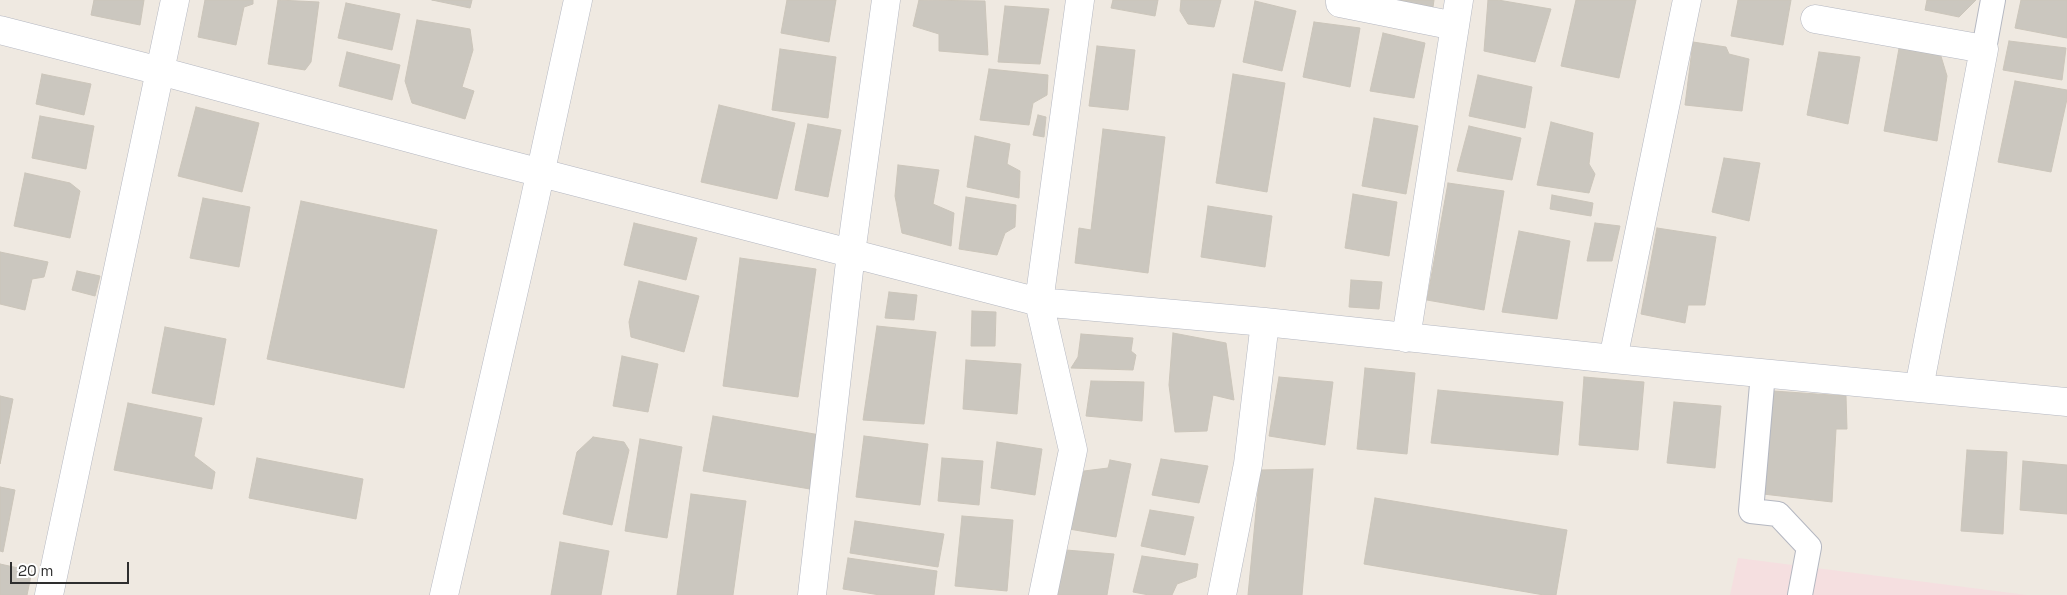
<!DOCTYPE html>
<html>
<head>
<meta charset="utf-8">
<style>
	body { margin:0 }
	#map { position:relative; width:2067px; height:595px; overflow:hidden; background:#efe9e1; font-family:"Space Grotesk",sans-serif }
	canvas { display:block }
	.scale { position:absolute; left:10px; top:562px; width:119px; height:22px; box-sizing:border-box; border:2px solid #2e2e2e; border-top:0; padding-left:6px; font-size:15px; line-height:18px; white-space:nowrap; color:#2e2e2e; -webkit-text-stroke:4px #fff; paint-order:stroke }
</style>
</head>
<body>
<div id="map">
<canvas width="2067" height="595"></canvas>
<div class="scale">20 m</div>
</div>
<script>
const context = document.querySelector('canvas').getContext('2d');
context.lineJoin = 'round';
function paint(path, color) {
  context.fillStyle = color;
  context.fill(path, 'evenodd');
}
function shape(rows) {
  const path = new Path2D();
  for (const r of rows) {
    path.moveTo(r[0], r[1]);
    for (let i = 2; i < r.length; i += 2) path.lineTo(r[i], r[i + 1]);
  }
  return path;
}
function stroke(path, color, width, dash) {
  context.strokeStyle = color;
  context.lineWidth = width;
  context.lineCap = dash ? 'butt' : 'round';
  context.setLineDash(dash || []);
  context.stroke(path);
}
const medical = shape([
	[1738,558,2027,595,1730,595]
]);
const building = shape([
	[94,0,144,0,140,25,91,15,94,0],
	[205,0,253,0,253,4,244,7,236,45,198,37,205,0],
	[278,0,319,2,311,62,305,70,268,64,278,0],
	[432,0,472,0,470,8,432,0],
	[787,0,836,0,829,42,781,33,787,0],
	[919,0,985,1,988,55,939,51,939,34,913,26,919,0],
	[1113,0,1158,0,1155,16,1111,8,1113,0],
	[1181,0,1221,0,1214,27,1188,24,1180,11,1181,0],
	[1376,0,1434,0,1432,14,1376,0],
	[1488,0,1498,0,1551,9,1535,62,1484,51,1488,0],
	[1576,0,1636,0,1619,78,1561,66,1576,0],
	[1738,0,1791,0,1783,45,1731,36,1738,0],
	[1927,0,1976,0,1959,17,1925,10,1927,0],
	[2021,0,2067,0,2067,38,2015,28,2021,0],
	[1255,1,1296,11,1282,71,1243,62,1255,1],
	[346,3,400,14,392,50,338,38,346,3],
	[1005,6,1049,9,1040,64,998,62,1005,6],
	[417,20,470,29,473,50,462,87,474,91,465,119,412,103,405,81,417,20],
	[1314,22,1360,28,1350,87,1303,77,1314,22],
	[1383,33,1425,43,1414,98,1370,91,1383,33],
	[2009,41,2066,48,2062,80,2003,70,2009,41],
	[1693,42,1726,47,1729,54,1749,59,1742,111,1685,105,1693,42],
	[1900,43,1940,53,1947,76,1937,141,1884,131,1900,43],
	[1097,46,1135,50,1128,110,1089,106,1097,46],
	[780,49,836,57,828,118,772,110,780,49],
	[347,52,400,65,392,100,339,86,347,52],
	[1819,52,1860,57,1848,124,1807,115,1819,52],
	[989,69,1048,75,1047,95,1033,103,1029,125,980,120,989,69],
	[42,74,91,84,84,115,36,104,42,74],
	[1233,74,1285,83,1267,192,1216,183,1233,74],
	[1478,75,1532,87,1525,128,1469,116,1478,75],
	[2015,81,2067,90,2067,99,2051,172,1998,162,2015,81],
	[719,105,795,123,777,199,701,182,719,105],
	[196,107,259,123,242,192,178,176,196,107],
	[1038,115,1046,117,1044,137,1033,135,1038,115],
	[40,116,94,126,86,169,32,158,40,116],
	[1374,118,1418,126,1406,194,1362,186,1374,118],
	[1551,122,1593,133,1589,164,1595,174,1589,193,1537,185,1551,122],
	[808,124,841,130,828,197,795,190,808,124],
	[1469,126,1521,138,1512,180,1457,171,1469,126],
	[1103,129,1165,137,1148,273,1075,263,1079,228,1091,230,1103,129],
	[975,136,1010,144,1007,164,1020,171,1019,198,967,187,975,136],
	[1724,158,1760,163,1749,221,1712,212,1724,158],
	[898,165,939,170,933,204,954,213,951,246,902,233,895,196,898,165],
	[25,173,70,183,80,191,70,238,14,226,25,173],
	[1448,183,1504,191,1484,310,1427,300,1448,183],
	[1353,194,1397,202,1389,256,1345,248,1353,194],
	[1552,195,1593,203,1591,216,1550,209,1552,195],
	[966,197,1016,205,1015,227,1005,233,997,255,959,249,966,197],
	[203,198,250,207,239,267,190,258,203,198],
	[301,201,437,230,404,388,267,359,301,201],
	[1208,206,1272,216,1265,267,1201,257,1208,206],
	[634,223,697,238,686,280,624,265,634,223],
	[1595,223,1620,226,1612,261,1587,261,1595,223],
	[1657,228,1716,237,1705,305,1688,305,1685,323,1641,314,1657,228],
	[1519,231,1570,241,1557,319,1502,312,1519,231],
	[0,252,48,262,44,277,32,279,25,310,0,304,0,252],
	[740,258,816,269,798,397,723,386,740,258],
	[77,271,100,276,95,296,72,290,77,271],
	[1351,280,1382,282,1379,309,1349,307,1351,280],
	[639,281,699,296,684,352,631,337,629,322,639,281],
	[889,292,917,295,914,320,885,318,889,292],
	[972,311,996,312,995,346,971,346,972,311],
	[877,326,936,332,924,424,863,420,877,326],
	[165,327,226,339,214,405,152,393,165,327],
	[1173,333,1226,343,1234,400,1213,395,1207,431,1175,432,1169,385,1173,333],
	[1081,334,1133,338,1131,351,1136,355,1133,370,1071,368,1078,357,1081,334],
	[622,356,658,364,648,412,613,406,622,356],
	[966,360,1021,364,1017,414,963,409,966,360],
	[1365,368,1415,373,1407,454,1357,449,1365,368],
	[1279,377,1333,382,1325,445,1269,436,1279,377],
	[1584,377,1644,382,1638,450,1579,445,1584,377],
	[1091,381,1144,382,1142,421,1086,416,1091,381],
	[1438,390,1563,402,1558,455,1431,443,1438,390],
	[1773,391,1846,396,1847,429,1836,429,1832,502,1763,494,1773,391],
	[0,396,13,399,0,464,0,396],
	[1674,402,1721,406,1715,468,1667,463,1674,402],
	[128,403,202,418,194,456,215,472,212,489,114,470,128,403],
	[713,416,820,435,810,489,703,471,713,416],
	[864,436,928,444,920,505,856,497,864,436],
	[593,437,624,442,629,450,612,525,563,514,577,452,593,437],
	[640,439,682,447,667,538,625,531,640,439],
	[997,442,1042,449,1035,495,991,488,997,442],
	[1967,450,2007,452,2003,534,1961,531,1967,450],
	[257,458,363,479,356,519,249,498,257,458],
	[942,458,983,461,979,505,938,501,942,458],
	[1161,459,1208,466,1199,503,1152,495,1161,459],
	[1110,460,1131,464,1116,537,1069,529,1084,471,1108,468,1110,460],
	[2023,461,2067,465,2067,514,2020,510,2023,461],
	[1313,469,1302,595,1248,595,1260,470,1313,469],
	[0,487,15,490,3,552,0,551,0,487],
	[691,494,746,501,733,595,677,595,691,494],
	[1375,498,1567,530,1556,595,1544,595,1364,564,1375,498],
	[1150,510,1194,517,1185,555,1141,546,1150,510],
	[962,516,1013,520,1007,591,955,586,962,516],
	[855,521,944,534,938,567,850,553,855,521],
	[560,542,609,551,601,595,551,595,560,542],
	[1066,550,1114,554,1107,595,1056,595,1066,550],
	[1142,556,1198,564,1196,577,1177,584,1172,595,1149,595,1133,592,1142,556],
	[848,558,937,571,934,595,880,595,843,589,848,558],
	[0,564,32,571,27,595,0,595,0,564]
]);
const service = shape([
	[1984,49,1993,0],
	[1763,373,1751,511,1778,514,1809,547,1800,595]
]);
const minor = shape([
	[1340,0,1340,3,1455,26],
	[1815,19,1984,49,1919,388],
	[0,30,160,71,472,155,1039,302,1265,322,1613,359,2067,402],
	[1406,338,1459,0],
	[1613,359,1687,0],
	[49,595,175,0],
	[812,595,851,253,886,0],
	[1043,595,1073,450,1039,302,1080,0],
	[1222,595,1248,464,1265,322]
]);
const tertiary = shape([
	[444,595,533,207,578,0]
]);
paint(medical, '#f5dfe0');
paint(building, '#cbc7bf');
stroke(building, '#cbc5ba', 1);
stroke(service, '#b4b7c1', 26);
stroke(minor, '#b4b7c1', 29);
stroke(tertiary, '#b4b7c1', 29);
stroke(service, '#fff', 24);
stroke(minor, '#fff', 28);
stroke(tertiary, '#fff', 28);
</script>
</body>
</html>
